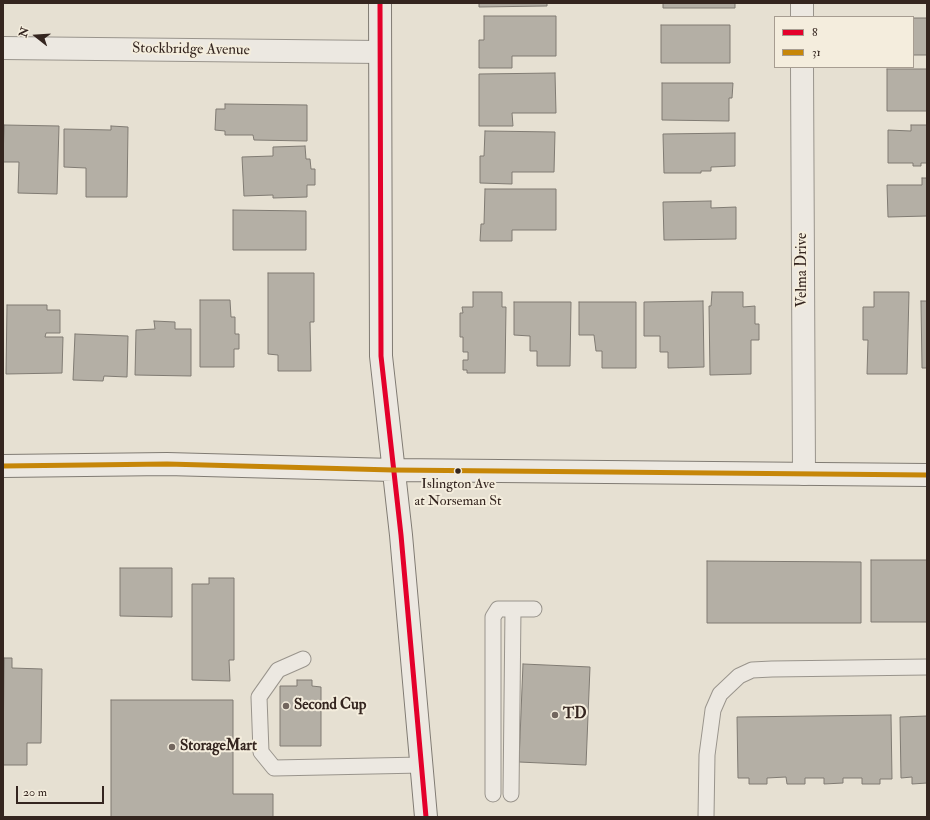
<!DOCTYPE html>
<html>
<head>
<meta charset="utf-8">
<style>
	body { margin:0 }
	#map { position:relative; width:930px; height:820px; overflow:hidden; background:#e6e0d2; font-family:"IM FELL Double Pica",serif }
	canvas { display:block }
	.frame { position:absolute; inset:0; border:4px solid #34251f; pointer-events:none }
	.legend { position:absolute; left:774px; top:16px; width:140px; height:52px; box-sizing:border-box; background:#f4eddd; border:1px solid #a79d91; margin:0; padding:5px 7px; list-style:none; font-size:12px; color:#34251f }
	.legend li { display:flex; align-items:center; gap:8px; height:20px }
	.legend b { width:20px; border:1px solid #a79d91 }
	.north { position:absolute; left:16px; top:16px; width:40px; height:40px; -webkit-text-stroke:3px #f4eddd; paint-order:stroke; rotate:287deg; font-size:11px; font-weight:700; line-height:16px; text-align:center; color:#34251f }
	.north::after { content:''; display:block; margin:auto; width:14px; height:18px; background:#34251f; clip-path:polygon(50% 0,100% 100%,50% 72%,0 100%) }
	.scale { position:absolute; left:16px; top:786px; width:88px; height:18px; box-sizing:border-box; border:2px solid #34251f; border-top:0; padding-left:5px; font-size:12px; line-height:14px; white-space:nowrap; color:#34251f; -webkit-text-stroke:3px #f4eddd; paint-order:stroke }
</style>
</head>
<body>
<div id="map">
<canvas width="930" height="820"></canvas>
<div class="frame"></div>
<ul class="legend">
<li><b style="height:5px;background:#e4002b"></b>8</li>
<li><b style="height:5px;background:#c68608"></b>31</li>
</ul>
<div class="north">N</div>
<div class="scale">20 m</div>
</div>
<script>
const context = document.querySelector('canvas').getContext('2d');
context.lineJoin = 'round';
function paint(path, color) {
  context.fillStyle = color;
  context.fill(path, 'evenodd');
}
function shape(rows) {
  const path = new Path2D();
  for (const r of rows) {
    path.moveTo(r[0], r[1]);
    for (let i = 2; i < r.length; i += 2) path.lineTo(r[i], r[i + 1]);
  }
  return path;
}
function stroke(path, color, width, dash) {
  context.strokeStyle = color;
  context.lineWidth = width;
  context.lineCap = dash ? 'butt' : 'round';
  context.setLineDash(dash || []);
  context.stroke(path);
}
function write(font, color, halo, rows, align = 'center') {
  context.font = font + ' "IM FELL Double Pica",serif';
  context.lineWidth = 4;
  context.setLineDash([]);
  context.textBaseline = 'middle';
  context.strokeStyle = halo;
  context.fillStyle = color;
  for (const [text, x, y, turn = 0] of rows) {
    context.save();
    context.translate(x, y);
    context.rotate((+turn || 0) * Math.PI / 180);
    context.textAlign = isNaN(turn) ? turn : align;
    if (halo) context.strokeText(text, 0, 0);
    context.fillText(text, 0, 0);
    context.restore();
  }
}
const building = shape([
	[479,3,547,3,547,6,479,7,479,3],
	[663,3,735,3,735,8,663,8,663,3],
	[484,16,556,16,556,56,512,56,512,68,479,68,479,40,484,40,484,16],
	[913,18,927,18,927,55,913,55,913,18],
	[661,25,730,25,730,63,661,63,661,25],
	[887,69,927,69,927,111,887,111,887,69],
	[555,73,556,113,512,113,513,126,479,126,479,74,555,73],
	[662,83,733,83,732,98,729,98,729,121,662,120,662,83],
	[225,104,307,105,307,141,254,140,253,135,225,135,225,131,215,130,216,109,225,109,225,104],
	[4,125,59,126,57,194,18,193,19,162,3,162,4,125],
	[911,125,927,125,927,163,921,163,921,166,913,166,913,163,888,163,888,130,911,131,911,125],
	[111,126,128,127,127,197,86,197,86,168,64,167,64,129,111,130,111,126],
	[485,131,555,132,554,172,512,172,512,184,480,183,480,156,484,156,485,131],
	[735,133,735,166,711,167,711,171,701,171,701,173,664,173,663,134,735,133],
	[305,146,306,159,310,159,311,169,315,169,315,185,307,185,307,197,273,198,273,195,244,196,242,157,273,156,273,147,305,146],
	[922,178,927,178,927,216,888,217,887,185,922,185,922,178],
	[485,189,556,189,556,230,512,230,512,241,480,241,481,224,484,224,485,189],
	[711,201,711,208,736,207,736,239,664,240,663,202,711,201],
	[233,210,306,211,306,250,233,250,233,210],
	[268,273,314,273,314,322,310,322,311,371,278,371,278,355,268,354,268,273],
	[473,292,502,292,502,307,506,307,505,373,467,373,467,370,463,370,463,360,468,360,468,352,463,352,463,337,460,337,460,313,463,313,462,307,473,307,473,292],
	[712,292,743,292,743,307,755,306,755,324,759,324,759,340,751,340,751,374,710,375,709,306,711,306,712,292],
	[874,292,909,292,907,374,867,374,868,340,863,340,863,307,874,307,874,292],
	[200,300,230,300,231,317,235,317,235,334,239,334,239,349,234,349,234,367,200,367,200,300],
	[703,301,704,367,668,368,668,352,660,352,660,336,644,336,644,302,703,301],
	[921,301,927,301,927,368,922,368,921,301],
	[514,302,571,302,570,366,537,366,537,351,530,351,530,336,514,335,514,302],
	[579,302,636,302,636,368,602,368,602,351,596,351,594,335,579,335,579,302],
	[7,305,47,305,47,310,60,310,60,333,46,333,45,337,63,337,62,373,6,374,7,305],
	[154,321,175,322,175,329,191,329,191,376,135,375,136,330,155,329,154,321],
	[75,334,128,336,127,377,104,376,103,381,73,380,75,334],
	[871,560,927,560,927,622,871,622,871,560],
	[707,561,861,562,861,623,707,623,707,561],
	[120,568,172,568,172,617,120,616,120,568],
	[209,578,234,578,234,660,229,660,230,681,192,680,192,584,209,584,209,578],
	[4,658,12,658,12,668,42,669,41,743,27,743,27,765,3,765,4,658],
	[523,664,590,667,586,765,519,762,523,664],
	[297,680,312,680,312,686,321,687,321,746,280,746,280,686,297,686,297,680],
	[111,700,233,700,233,794,273,794,273,817,111,817,111,700],
	[891,715,892,779,880,779,880,784,862,784,862,778,843,778,843,783,824,784,824,778,805,778,805,784,787,784,786,777,767,778,767,784,749,784,749,778,738,778,737,717,891,715],
	[927,716,927,783,912,784,912,777,901,778,900,717,927,716]
]);
const lane = shape([
	[303,659,278,670,259,697,261,752,274,768,422,765],
	[493,794,493,617,498,609,513,609],
	[511,794,513,609,534,609],
	[706,817,707,755,713,710,720,694,739,676,752,670,772,669,927,667]
]);
const street = shape([
	[802,3,802,17],
	[3,48,380,52],
	[802,67,804,474]
]);
const secondary = shape([
	[380,3,381,356,401,535,426,817],
	[3,466,167,464,393,470,927,475]
]);
const bus1 = shape([
	[380,3,381,356,401,535,426,817]
]);
const bus2 = shape([
	[3,466,167,464,393,470,927,475]
]);
const markers = [
	[458,471,3.5,"#34251f"],
	[286,706,4,"#72665e"],
	[555,715,4,"#72665e"],
	[172,747,4,"#72665e"]
];
const busNames = [
	["Islington Ave",458,485],
	["at Norseman St",458,502]
];
const streetNames = [
	["Stockbridge Avenue",191,50,1],
	["Velma Drive",803,270,-90]
];
const poiNames = [
	["Second Cup",294,706],
	["TD",563,715],
	["StorageMart",180,747]
];
paint(building, '#b4afa5');
stroke(building, '#807b73', 1);
stroke(lane, '#99948c', 17);
stroke(street, '#99948c', 24);
stroke(secondary, '#807b73', 24);
stroke(lane, '#ece8e1', 15);
stroke(street, '#ece8e1', 22);
stroke(secondary, '#ece8e1', 22);
stroke(bus1, '#e4002b', 5);
stroke(bus2, '#c68608', 5);
for (const [x, y, r, color] of markers) {
  const dot = new Path2D();
  dot.arc(x, y, r, 0, 2 * Math.PI);
  context.fillStyle = color;
  context.fill(dot);
  stroke(dot, '#f4eddd', 1.5);
}
write('14px', '#34251f', '#f4eddd', busNames);
write('15px', '#34251f', '#f4eddd', streetNames);
write('bold 15px', '#34251f', '#f4eddd', poiNames, 'left');
</script>
</body>
</html>
